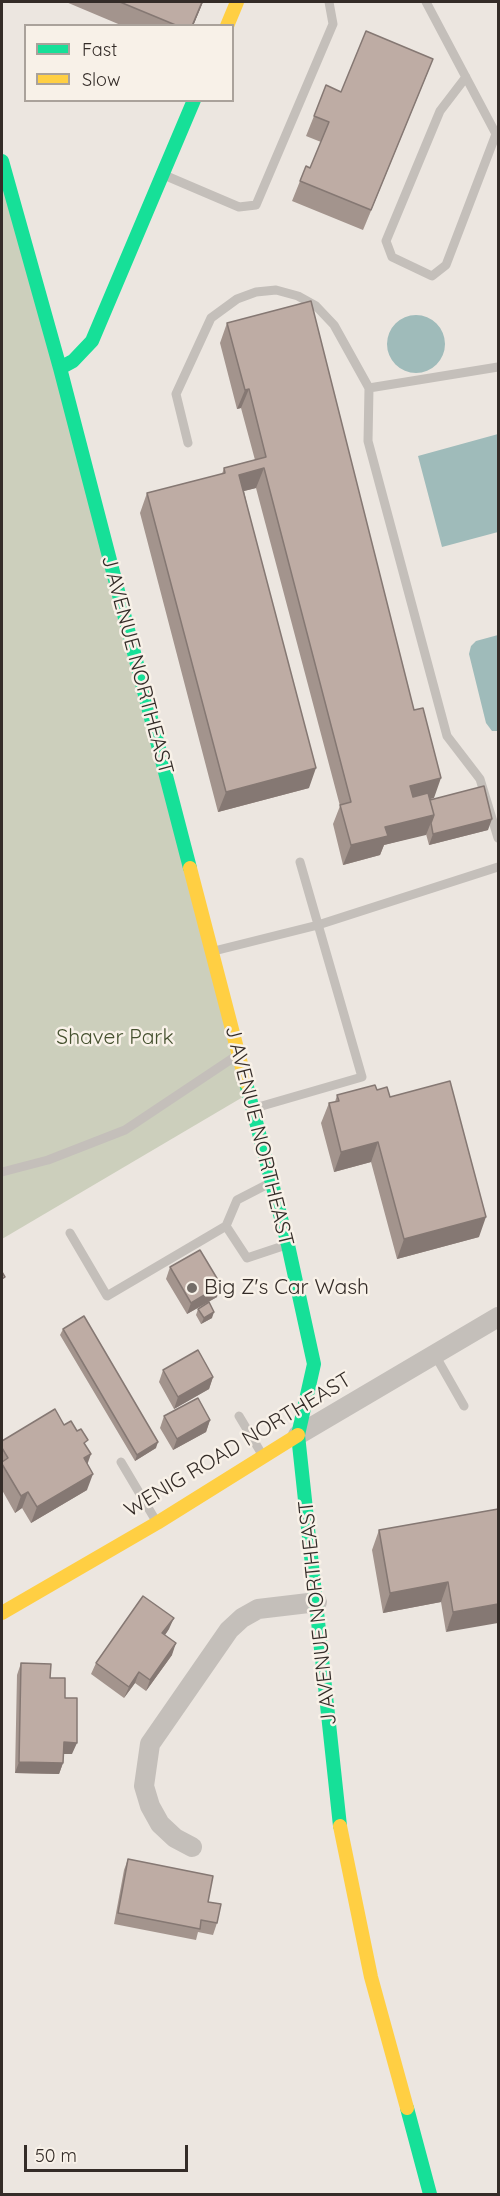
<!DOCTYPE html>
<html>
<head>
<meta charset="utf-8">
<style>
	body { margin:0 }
	#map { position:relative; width:500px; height:2196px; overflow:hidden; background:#ece6e0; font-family:Quicksand,sans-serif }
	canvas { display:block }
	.frame { position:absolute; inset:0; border:3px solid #342c28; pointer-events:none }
	.legend { position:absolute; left:24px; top:24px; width:210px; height:78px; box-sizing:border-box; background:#f8f1e8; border:2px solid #aaa29b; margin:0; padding:8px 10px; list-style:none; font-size:18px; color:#342c28 }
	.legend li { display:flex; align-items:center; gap:12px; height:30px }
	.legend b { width:30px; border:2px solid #aaa29b }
	.scale { position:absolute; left:24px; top:2145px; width:164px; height:27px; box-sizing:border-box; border:3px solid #342c28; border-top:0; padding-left:8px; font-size:18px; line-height:21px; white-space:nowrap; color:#342c28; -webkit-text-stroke:4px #f8f1e8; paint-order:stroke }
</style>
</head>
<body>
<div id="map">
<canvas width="500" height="2196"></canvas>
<div class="frame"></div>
<ul class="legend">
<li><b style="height:8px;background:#16e098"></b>Fast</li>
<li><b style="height:8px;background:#ffcf43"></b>Slow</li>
</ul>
<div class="scale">50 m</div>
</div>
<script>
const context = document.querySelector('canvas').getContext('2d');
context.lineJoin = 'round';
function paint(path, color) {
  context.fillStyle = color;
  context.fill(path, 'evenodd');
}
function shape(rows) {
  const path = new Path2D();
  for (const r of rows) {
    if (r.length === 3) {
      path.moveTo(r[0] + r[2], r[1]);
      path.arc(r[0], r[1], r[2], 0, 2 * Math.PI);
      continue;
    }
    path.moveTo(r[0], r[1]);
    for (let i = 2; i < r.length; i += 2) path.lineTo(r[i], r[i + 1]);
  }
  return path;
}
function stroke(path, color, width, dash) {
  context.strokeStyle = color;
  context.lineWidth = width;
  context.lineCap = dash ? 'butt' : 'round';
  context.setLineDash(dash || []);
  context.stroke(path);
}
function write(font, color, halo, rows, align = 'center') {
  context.font = font + ' Quicksand,sans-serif';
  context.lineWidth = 5;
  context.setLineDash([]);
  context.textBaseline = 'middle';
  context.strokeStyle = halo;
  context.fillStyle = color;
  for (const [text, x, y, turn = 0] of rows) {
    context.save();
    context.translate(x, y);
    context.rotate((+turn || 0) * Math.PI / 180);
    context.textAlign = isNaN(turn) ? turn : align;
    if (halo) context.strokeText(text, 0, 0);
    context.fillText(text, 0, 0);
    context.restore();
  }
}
const green = shape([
	[2,161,248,1094,2,1239]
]);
const water = shape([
	[416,344,29],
	[498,434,498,532,442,547,418,456],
	[498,635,498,731,492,731,486,723,469,654,471,646,476,641]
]);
const lane = shape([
	[426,2,496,134,446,265,432,276,392,257,386,241,440,111,466,77],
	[164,175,239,207,256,205,333,24,329,2],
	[369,388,368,441,447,736,480,779,498,838],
	[188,443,176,394,211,318,237,299,256,292,276,290,298,296,316,306,334,325,369,388,498,367],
	[214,951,318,925,498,867],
	[255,1108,362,1077,300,862],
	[2,1172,48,1160,125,1130,236,1056],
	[226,1226,247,1258,286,1245],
	[70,1233,107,1296,226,1226,237,1200,270,1183],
	[435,1355,464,1406],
	[239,1416,263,1456],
	[121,1462,156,1521]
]);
const street = shape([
	[298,1435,498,1317],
	[192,1847,175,1838,160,1824,150,1806,144,1786,150,1744,229,1630,242,1618,258,1609,317,1602]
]);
const fast = shape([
	[2,161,60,368,190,868],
	[60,368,73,361,92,341,194,100],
	[246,1083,288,1245,314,1364,298,1435,340,1826],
	[407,2108,430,2194]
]);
const slow = shape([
	[227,26,237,2],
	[190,868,246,1083],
	[2,1613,157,1523,298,1435],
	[340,1826,371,1977,407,2108]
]);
const wall = shape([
	[66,2,203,2,193,26,123,26],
	[433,59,363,230,292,201,300,181,310,168,321,142,306,136,314,116],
	[227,323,434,798,430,799,488,830,429,845,426,834,384,845,380,855,343,865,333,824,340,806,256,488,244,491,309,788,218,812,140,513,147,493,222,474,224,468,255,460,241,408,237,409,220,343],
	[377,1090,390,1097,479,1237,397,1259,371,1162,334,1172,321,1123,329,1103,335,1102,337,1095],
	[170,1267,217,1297,187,1314,166,1279],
	[198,1309,212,1318,201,1324,196,1315],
	[63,1329,156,1448,135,1461,60,1335],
	[163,1370,213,1377,209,1389,174,1409,159,1382],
	[164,1416,210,1420,206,1432,173,1450,160,1428],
	[64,1425,86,1446,87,1464,87,1490,31,1523,22,1508,15,1513,2,1490,2,1441],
	[498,1509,446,1632,441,1602,383,1613,372,1550,379,1530],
	[169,1629,165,1635,172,1655,146,1691,135,1683,124,1698,91,1674,96,1663],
	[21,1663,50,1678,65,1698,72,1754,63,1754,63,1763,59,1774,15,1773,17,1675],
	[128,1859,208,1902,217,1923,213,1935,198,1932,196,1940,114,1924,124,1870]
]);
const shadedWall = shape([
	[202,2,203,2,193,26,192,26],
	[433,59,425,79,363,230,371,210],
	[249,389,241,408,237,409,245,390],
	[264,468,256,488,232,494,239,475],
	[316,768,309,788,218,812,226,792],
	[441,778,434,798,403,806,410,786],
	[434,815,426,835,384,845,380,855,343,865,351,845,385,827],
	[492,819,488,830,429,845,433,834],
	[378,1142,371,1162,334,1172,341,1152],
	[486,1217,479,1237,397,1259,404,1239],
	[221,1285,217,1297,187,1314,191,1303],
	[214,1312,212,1318,201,1324,204,1318],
	[213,1377,209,1389,174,1409,178,1397],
	[210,1420,206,1432,173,1450,177,1439],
	[158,1442,156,1448,135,1461,137,1455],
	[91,1454,85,1471,84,1458],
	[93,1474,87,1490,31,1523,37,1507],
	[28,1492,22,1508,15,1513,21,1496],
	[448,1582,441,1602,383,1613,390,1593],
	[498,1604,498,1623,446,1632,453,1612],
	[174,1618,169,1629,158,1645,162,1633],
	[176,1643,172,1655,146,1691,150,1680],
	[139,1672,135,1683,124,1698,129,1687],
	[64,1742,77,1743,72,1754,59,1754],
	[19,1762,63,1763,59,1774,15,1773]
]);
const building = shape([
	[120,2,202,2,192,26,178,26,120,2],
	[366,31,433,59,371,210,300,181,306,166,310,168,329,122,314,116,326,85,341,92,366,31],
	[311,301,414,710,423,708,441,778,410,786,413,797,428,793,434,815,385,827,388,836,351,845,340,805,351,802,264,468,239,475,316,768,226,792,147,493,225,473,224,468,266,457,249,389,245,390,227,323,311,301],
	[484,786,492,819,433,834,431,823,434,815,430,800,484,786],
	[450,1081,486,1217,404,1239,378,1142,341,1152,329,1103,339,1101,337,1095,375,1085,377,1090,387,1087,390,1097,450,1081],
	[200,1250,221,1285,191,1303,170,1267,200,1250],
	[2,1272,5,1277,2,1279,2,1272],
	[209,1302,214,1312,204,1318,198,1309,209,1302],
	[84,1316,158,1442,137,1455,63,1329,84,1316],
	[198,1350,213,1377,178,1397,163,1370,198,1350],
	[198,1398,210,1420,177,1439,164,1416,198,1398],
	[55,1409,64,1425,71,1421,77,1431,81,1429,88,1440,84,1443,91,1454,84,1458,93,1474,37,1507,28,1492,21,1496,2,1464,2,1462,8,1458,2,1448,2,1441,55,1409],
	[498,1509,498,1604,453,1612,448,1582,390,1593,379,1530,498,1509],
	[143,1596,174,1618,162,1633,176,1643,150,1680,139,1672,129,1687,96,1663,143,1596],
	[21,1663,51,1664,50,1678,65,1678,65,1698,77,1698,77,1743,64,1742,63,1763,19,1762,21,1663],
	[128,1859,213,1876,208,1902,221,1904,217,1923,201,1920,200,1929,118,1913,128,1859]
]);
const markers = [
	[192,1288,6,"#746d68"]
];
const streetNames = [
	["J AVENUE NORTHEAST",137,665,75],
	["J AVENUE NORTHEAST",259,1136,76],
	["WENIG ROAD NORTHEAST",238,1445,-31],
	["J AVENUE NORTHEAST",318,1613,-96]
];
const parkNames = [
	["Shaver Park",115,1038]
];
const poiNames = [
	["Big Z's Car Wash",204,1288]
];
paint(green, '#cccfbc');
paint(water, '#9fbbba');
stroke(lane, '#c4bfba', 9);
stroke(street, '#c4bfba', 20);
stroke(fast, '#16e098', 14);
stroke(slow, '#ffcf43', 14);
paint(wall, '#a3948d');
paint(shadedWall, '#857873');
paint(building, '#beaca4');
stroke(building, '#857873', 1.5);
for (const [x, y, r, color] of markers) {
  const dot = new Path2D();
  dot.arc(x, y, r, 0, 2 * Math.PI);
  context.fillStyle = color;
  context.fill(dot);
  stroke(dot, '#f8f1e8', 2);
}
write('21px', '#342c28', '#f8f1e8', streetNames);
write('21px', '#44502e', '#f8f1e8', parkNames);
write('21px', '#342c28', '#f8f1e8', poiNames, 'left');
</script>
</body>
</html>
